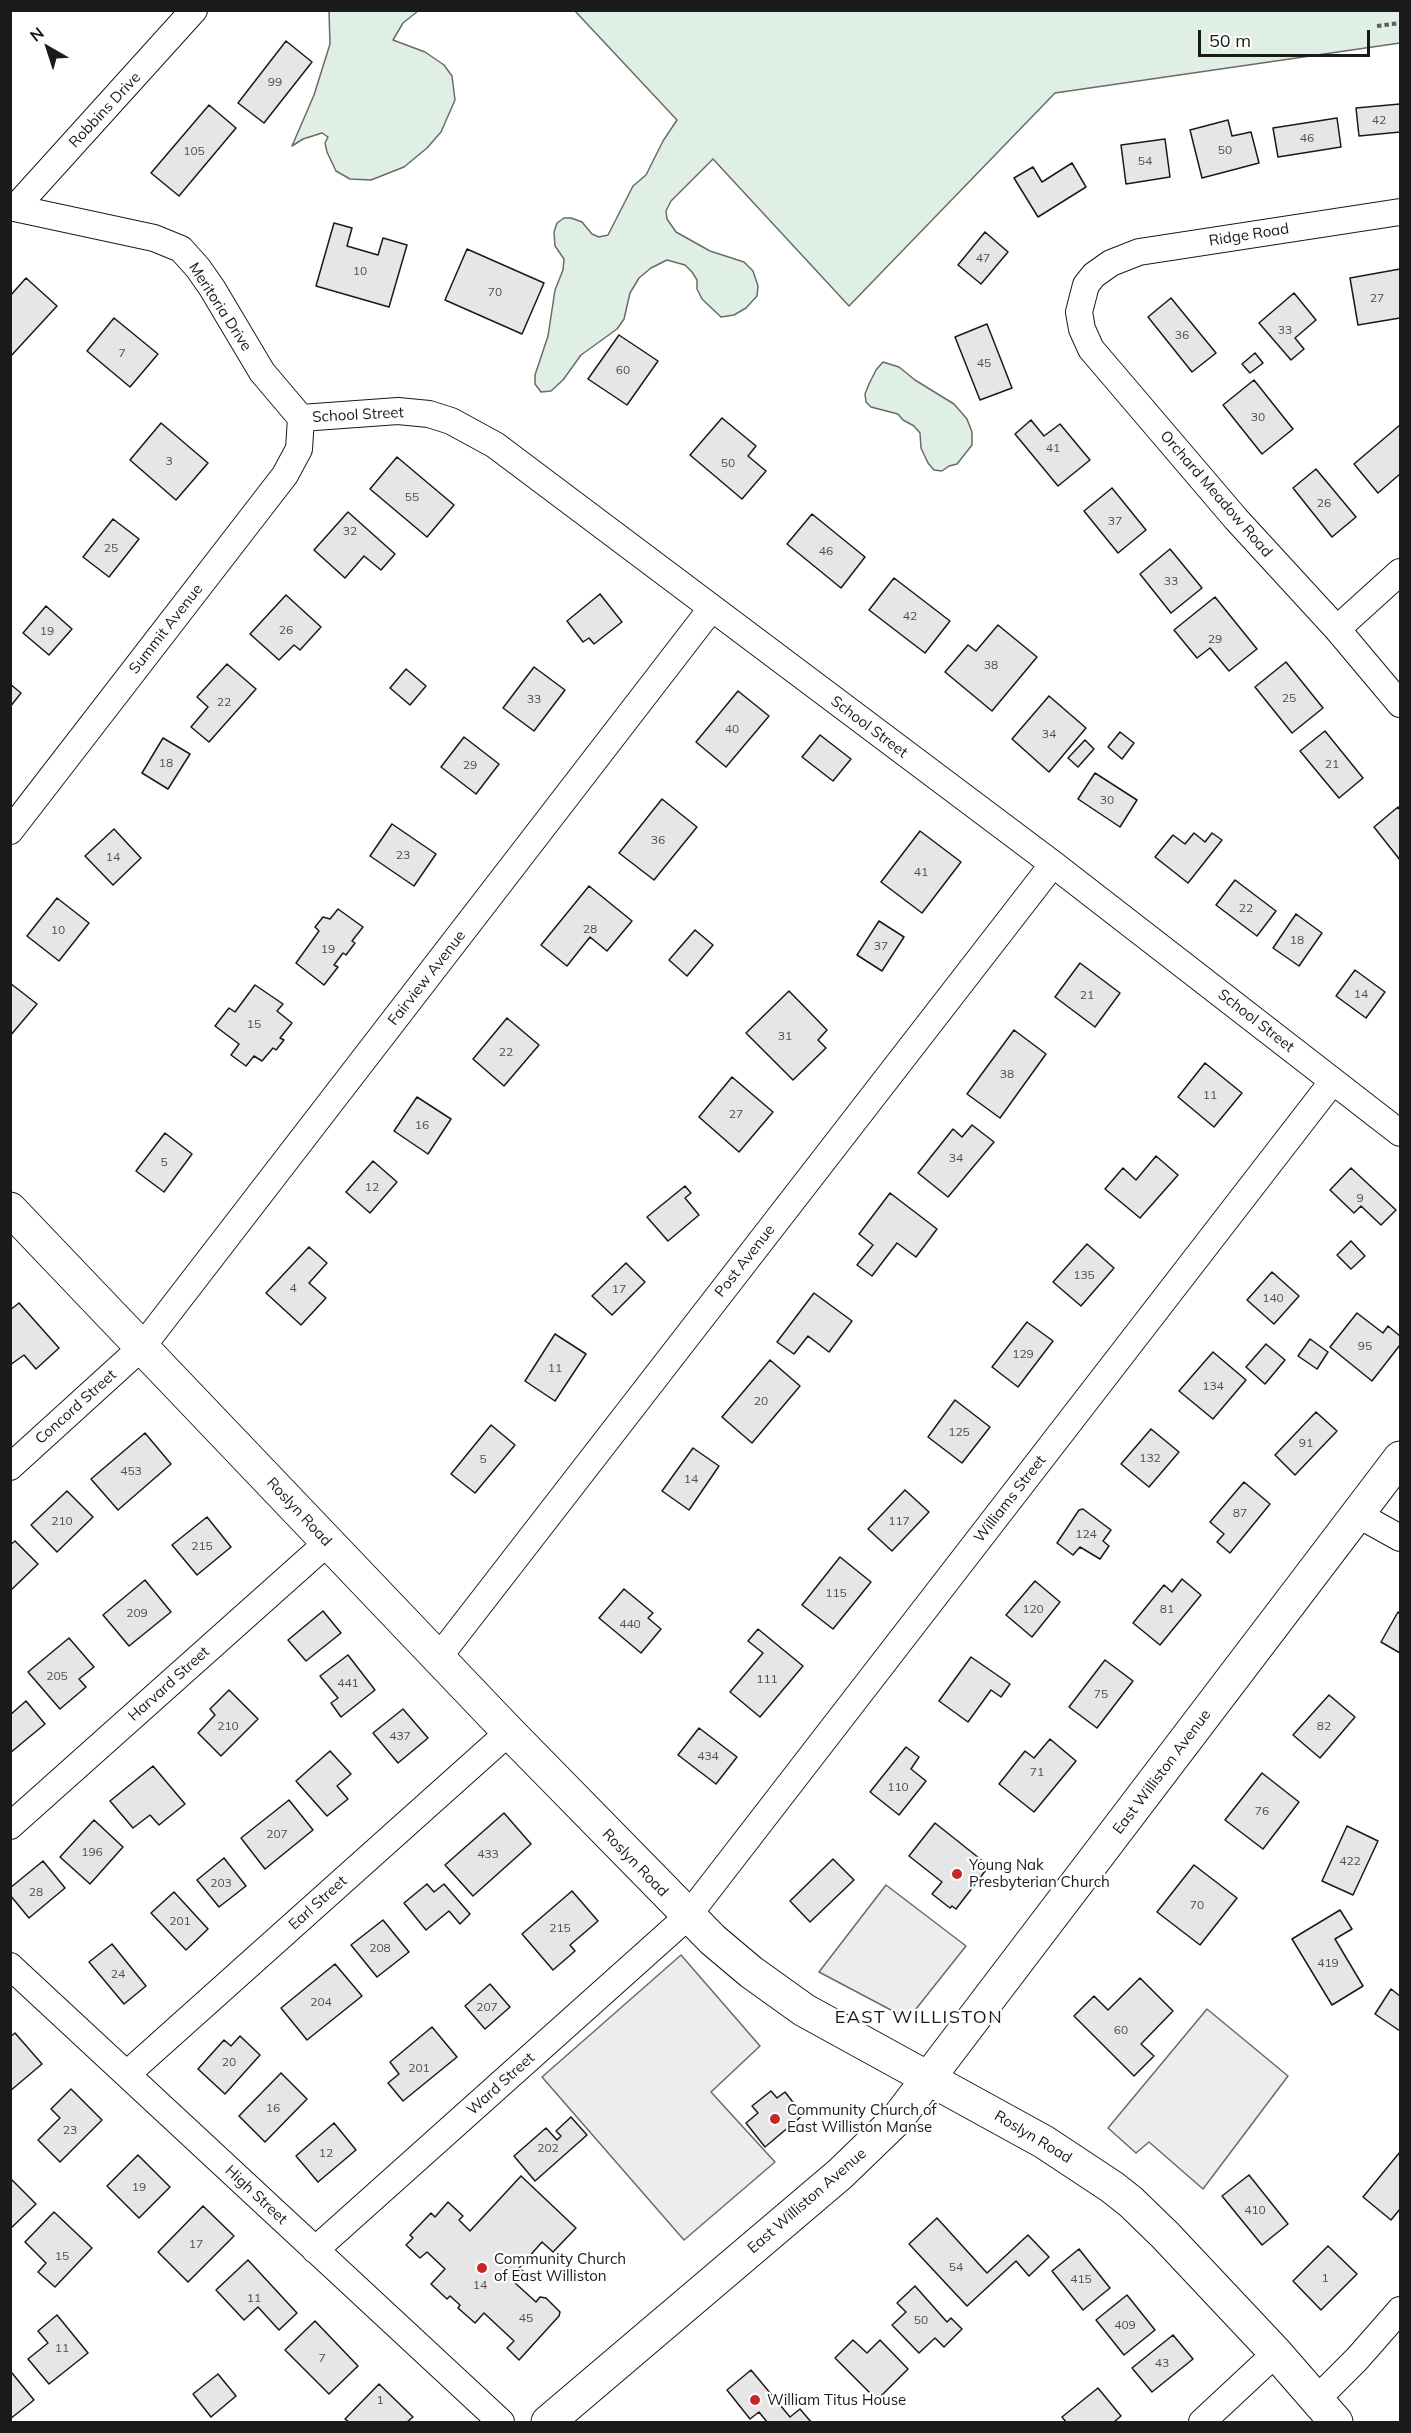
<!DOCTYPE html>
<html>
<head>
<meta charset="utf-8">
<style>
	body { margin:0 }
	#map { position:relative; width:1411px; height:2433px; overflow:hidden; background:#fff; font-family:Mulish,sans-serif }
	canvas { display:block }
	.frame { position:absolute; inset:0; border:12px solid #1a1a1a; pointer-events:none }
	.north { position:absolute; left:18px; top:18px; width:60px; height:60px; -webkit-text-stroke:4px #fff; paint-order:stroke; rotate:321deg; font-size:16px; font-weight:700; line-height:24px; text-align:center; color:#1a1a1a }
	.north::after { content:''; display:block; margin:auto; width:21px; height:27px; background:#1a1a1a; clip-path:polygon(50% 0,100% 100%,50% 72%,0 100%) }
	.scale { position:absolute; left:1198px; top:30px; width:172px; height:27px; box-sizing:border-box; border:3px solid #1a1a1a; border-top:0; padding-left:8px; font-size:18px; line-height:21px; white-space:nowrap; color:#1a1a1a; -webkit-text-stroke:4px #fff; paint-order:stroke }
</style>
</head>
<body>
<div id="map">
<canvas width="1411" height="2433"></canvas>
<div class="frame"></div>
<div class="north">N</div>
<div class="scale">50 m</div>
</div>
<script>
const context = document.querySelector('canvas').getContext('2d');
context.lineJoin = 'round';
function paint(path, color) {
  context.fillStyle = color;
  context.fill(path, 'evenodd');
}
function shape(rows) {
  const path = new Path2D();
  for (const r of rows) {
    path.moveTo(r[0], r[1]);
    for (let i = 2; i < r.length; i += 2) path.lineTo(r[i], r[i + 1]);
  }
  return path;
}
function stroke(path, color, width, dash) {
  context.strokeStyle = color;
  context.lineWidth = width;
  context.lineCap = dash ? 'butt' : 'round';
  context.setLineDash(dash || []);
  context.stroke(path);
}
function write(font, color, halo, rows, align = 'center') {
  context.font = font + ' Mulish,sans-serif';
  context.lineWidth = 4.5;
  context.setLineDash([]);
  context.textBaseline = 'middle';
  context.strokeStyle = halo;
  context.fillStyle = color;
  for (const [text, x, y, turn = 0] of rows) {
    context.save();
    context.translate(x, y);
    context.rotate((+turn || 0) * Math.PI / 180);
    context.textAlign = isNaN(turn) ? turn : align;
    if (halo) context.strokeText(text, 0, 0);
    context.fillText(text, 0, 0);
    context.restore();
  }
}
const green = shape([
	[329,11,418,11,403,23,393,40,425,52,444,65,452,76,455,100,441,132,427,148,404,167,371,180,350,179,336,171,327,152,325,143,328,137,322,133,303,139,292,146,314,95,330,44,329,11],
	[575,11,1400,10,1400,43,1055,93,849,306,713,159,671,201,666,211,667,219,676,232,710,251,744,262,753,271,758,286,757,296,746,308,734,315,721,317,702,299,697,289,697,280,692,272,685,265,667,260,651,268,639,278,630,293,624,319,617,329,581,355,563,380,551,391,541,392,535,384,535,375,548,336,555,290,563,270,564,259,555,246,554,232,557,223,564,218,571,218,582,222,592,234,599,237,608,235,633,186,646,175,663,141,677,120,575,11],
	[883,362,899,367,915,380,954,404,967,419,972,432,972,445,957,464,949,466,942,471,934,470,928,463,921,448,920,433,914,426,903,420,898,414,871,407,866,402,865,394,869,384,876,370,883,362]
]);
const parking = shape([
	[886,1885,966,1946,908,2019,819,1972,886,1885],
	[681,1955,760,2046,711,2092,775,2162,684,2240,542,2077,681,1955],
	[1207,2009,1288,2076,1203,2189,1149,2142,1136,2153,1108,2128,1207,2009]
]);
const building = shape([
	[286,41,312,62,264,123,238,103,286,41],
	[1400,104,1400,132,1359,136,1356,108,1400,104],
	[209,105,236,128,179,196,151,173,209,105],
	[1337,118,1341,147,1278,157,1273,128,1337,118],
	[1228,120,1232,136,1251,132,1259,163,1202,178,1190,130,1228,120],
	[1165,139,1170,177,1126,184,1121,145,1165,139],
	[1072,163,1086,187,1038,217,1014,178,1033,167,1042,182,1072,163],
	[334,223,352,228,347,246,378,255,383,238,407,245,389,307,316,286,334,223],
	[985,232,1008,252,981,284,958,265,985,232],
	[467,249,544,283,522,334,445,300,467,249],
	[1400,269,1400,318,1358,325,1350,278,1400,269],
	[26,278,57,306,10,357,10,296,26,278],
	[1294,293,1316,320,1295,338,1304,349,1291,360,1259,323,1294,293],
	[1171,298,1216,353,1192,372,1148,317,1171,298],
	[114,318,158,354,130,387,87,351,114,318],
	[987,324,1012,388,980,400,955,337,987,324],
	[619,335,658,361,627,405,588,379,619,335],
	[1255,353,1263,363,1250,373,1242,364,1255,353],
	[1254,380,1293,429,1262,454,1223,405,1254,380],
	[722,418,756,446,748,456,766,471,742,499,690,455,722,418],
	[1031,420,1044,436,1060,424,1090,460,1058,486,1015,434,1031,420],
	[161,423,208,463,176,500,130,460,161,423],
	[1400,425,1400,474,1378,493,1354,464,1400,425],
	[397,457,454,505,427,537,370,489,397,457],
	[1316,469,1356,517,1332,537,1293,488,1316,469],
	[1112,488,1146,530,1118,553,1084,511,1112,488],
	[348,512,395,554,381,570,364,556,345,578,314,550,348,512],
	[812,514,865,557,841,588,787,544,812,514],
	[113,519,139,539,109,577,83,557,113,519],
	[1170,549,1202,588,1171,613,1140,574,1170,549],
	[894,578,950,621,925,653,869,610,894,578],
	[600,594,622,622,594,644,589,638,583,642,567,621,600,594],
	[286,595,321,627,300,650,294,645,279,660,250,634,286,595],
	[1215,597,1257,649,1229,671,1210,648,1197,658,1174,630,1215,597],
	[46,606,72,629,49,655,23,633,46,606],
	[998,625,1037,657,992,711,945,672,968,645,976,651,998,625],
	[1286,662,1323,708,1292,733,1255,687,1286,662],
	[227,664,256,689,209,742,191,727,208,707,197,697,227,664],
	[534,667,565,690,534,731,503,708,534,667],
	[406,669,426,686,410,705,390,688,406,669],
	[10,684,21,693,10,707,10,684],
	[738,691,769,716,726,767,696,742,738,691],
	[1049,696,1086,728,1049,772,1012,739,1049,696],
	[1325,731,1363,778,1339,798,1300,751,1325,731],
	[1120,732,1134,743,1122,759,1108,747,1120,732],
	[820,735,851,759,833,781,802,757,820,735],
	[464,737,499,764,476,794,441,767,464,737],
	[163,738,190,754,168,789,142,773,163,738],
	[1085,740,1094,749,1078,767,1068,758,1085,740],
	[1095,773,1137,800,1120,827,1078,799,1095,773],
	[662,799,697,827,654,880,619,853,662,799],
	[1398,807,1400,810,1400,860,1374,827,1398,807],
	[392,824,436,854,414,886,370,856,392,824],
	[114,829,141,858,113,885,85,856,114,829],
	[920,831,961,862,922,913,881,882,920,831],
	[1194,833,1205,842,1212,833,1222,840,1188,883,1155,857,1173,835,1185,844,1194,833],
	[1235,880,1276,911,1257,936,1216,905,1235,880],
	[589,886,632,921,607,951,590,937,567,966,541,945,589,886],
	[57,898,89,923,59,961,27,936,57,898],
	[338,909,363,927,352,941,355,943,346,955,343,953,334,965,338,967,324,985,296,963,319,931,315,927,323,917,330,919,338,909],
	[1296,914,1322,933,1299,966,1273,948,1296,914],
	[879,921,904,937,882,971,857,955,879,921],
	[695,930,713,945,687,976,669,960,695,930],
	[1080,963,1120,993,1095,1027,1055,997,1080,963],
	[1355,970,1385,992,1366,1018,1336,996,1355,970],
	[10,983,37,1004,10,1036,10,983],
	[255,985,283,1004,277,1011,292,1023,280,1038,284,1040,276,1050,273,1048,262,1061,254,1056,246,1066,231,1055,239,1044,215,1026,229,1008,235,1012,255,985],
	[789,991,827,1030,818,1040,826,1048,793,1080,746,1033,789,991],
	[507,1018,539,1045,504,1086,473,1059,507,1018],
	[1014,1030,1046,1054,1000,1118,967,1094,1014,1030],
	[1205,1063,1242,1093,1214,1127,1178,1097,1205,1063],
	[732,1077,773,1112,739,1152,699,1117,732,1077],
	[417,1097,451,1119,428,1154,394,1131,417,1097],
	[972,1125,994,1142,948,1197,918,1173,953,1129,962,1137,972,1125],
	[165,1133,192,1154,164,1192,136,1171,165,1133],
	[1156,1156,1178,1175,1140,1218,1105,1189,1123,1168,1136,1180,1156,1156],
	[373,1161,397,1182,370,1213,346,1192,373,1161],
	[1351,1168,1396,1210,1381,1225,1361,1206,1354,1213,1330,1190,1351,1168],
	[685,1186,691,1193,685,1198,699,1215,668,1241,647,1217,685,1186],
	[890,1193,937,1229,916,1257,897,1243,872,1276,857,1265,873,1245,859,1234,890,1193],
	[1351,1241,1365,1256,1351,1269,1337,1255,1351,1241],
	[1087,1244,1114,1268,1081,1306,1053,1282,1087,1244],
	[309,1247,327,1263,309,1283,326,1298,301,1325,266,1293,309,1247],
	[626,1263,645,1282,612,1315,592,1296,626,1263],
	[1272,1272,1299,1296,1274,1324,1247,1300,1272,1272],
	[814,1293,852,1321,829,1352,808,1336,794,1354,777,1342,814,1293],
	[19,1303,59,1348,36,1369,24,1355,10,1365,10,1310,19,1303],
	[1357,1313,1383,1333,1388,1326,1400,1336,1400,1345,1372,1381,1330,1347,1357,1313],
	[1027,1322,1053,1341,1018,1387,992,1367,1027,1322],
	[555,1334,586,1354,555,1401,525,1381,555,1334],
	[1310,1339,1328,1352,1317,1369,1298,1356,1310,1339],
	[1266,1344,1285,1360,1265,1384,1246,1367,1266,1344],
	[1213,1352,1246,1380,1213,1419,1179,1391,1213,1352],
	[770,1360,800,1386,752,1443,722,1417,770,1360],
	[955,1400,990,1427,962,1463,928,1437,955,1400],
	[1316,1412,1337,1431,1295,1475,1275,1455,1316,1412],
	[491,1425,515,1445,475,1493,451,1474,491,1425],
	[1151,1429,1179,1452,1149,1487,1121,1464,1151,1429],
	[145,1433,171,1464,118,1510,91,1479,145,1433],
	[693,1448,719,1466,689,1510,662,1491,693,1448],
	[1244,1482,1270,1504,1230,1553,1217,1542,1224,1534,1210,1522,1244,1482],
	[905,1490,929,1512,892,1551,868,1529,905,1490],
	[67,1491,93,1517,57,1552,31,1525,67,1491],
	[1083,1509,1111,1530,1103,1541,1109,1546,1100,1559,1080,1547,1073,1555,1057,1543,1079,1510,1083,1509],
	[207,1517,231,1547,197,1575,172,1545,207,1517],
	[15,1541,38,1564,10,1591,10,1545,15,1541],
	[840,1557,871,1582,833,1629,802,1605,840,1557],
	[1182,1579,1201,1595,1160,1645,1133,1623,1164,1585,1172,1592,1182,1579],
	[145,1580,171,1612,129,1646,103,1615,145,1580],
	[1035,1581,1060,1602,1032,1637,1006,1615,1035,1581],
	[624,1589,653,1613,648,1618,661,1629,641,1653,599,1618,624,1589],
	[323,1611,341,1633,306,1661,288,1640,323,1611],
	[1398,1612,1400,1614,1400,1653,1381,1642,1398,1612],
	[758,1629,803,1666,760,1717,730,1692,763,1653,748,1641,758,1629],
	[69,1638,94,1667,79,1679,86,1687,60,1709,28,1672,69,1638],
	[348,1655,375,1690,341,1717,331,1703,338,1698,320,1676,348,1655],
	[971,1657,1010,1684,1001,1697,991,1690,968,1722,939,1701,971,1657],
	[1105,1660,1133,1681,1097,1728,1069,1707,1105,1660],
	[229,1690,258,1719,221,1756,198,1733,215,1715,210,1709,229,1690],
	[1329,1695,1355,1717,1320,1758,1293,1735,1329,1695],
	[26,1701,45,1724,10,1753,10,1715,26,1701],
	[403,1709,428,1738,398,1763,373,1733,403,1709],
	[699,1728,737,1757,716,1784,678,1755,699,1728],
	[1050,1739,1076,1761,1034,1812,999,1784,1025,1751,1034,1758,1050,1739],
	[906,1747,919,1757,911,1769,926,1781,899,1815,870,1792,906,1747],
	[330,1751,351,1774,337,1786,348,1799,327,1816,296,1781,330,1751],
	[153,1766,185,1804,159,1825,150,1815,133,1828,110,1801,153,1766],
	[1262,1773,1299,1802,1263,1849,1225,1820,1262,1773],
	[289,1800,313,1830,265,1869,241,1838,289,1800],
	[504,1813,531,1844,473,1896,445,1865,504,1813],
	[94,1820,123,1847,90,1884,60,1857,94,1820],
	[935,1823,989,1866,956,1909,952,1906,950,1908,932,1894,942,1882,909,1856,935,1823],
	[1347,1826,1378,1841,1353,1895,1322,1881,1347,1826],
	[224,1858,246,1886,219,1907,197,1880,224,1858],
	[833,1859,854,1880,810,1922,790,1901,833,1859],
	[43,1861,65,1888,29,1918,10,1895,10,1888,43,1861],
	[1194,1865,1237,1898,1200,1945,1157,1912,1194,1865],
	[427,1884,434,1892,444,1884,470,1914,460,1924,449,1911,426,1930,404,1903,427,1884],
	[572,1891,598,1921,570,1945,575,1951,553,1970,522,1934,572,1891],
	[174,1892,208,1929,186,1950,151,1913,174,1892],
	[1340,1910,1352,1929,1335,1939,1363,1986,1332,2005,1292,1939,1340,1910],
	[383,1920,409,1952,377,1977,351,1945,383,1920],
	[112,1944,146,1986,124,2004,89,1962,112,1944],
	[335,1964,362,1996,307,2040,281,2008,335,1964],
	[1140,1978,1173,2011,1141,2044,1154,2056,1134,2076,1074,2016,1094,1996,1108,2010,1140,1978],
	[490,1984,510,2007,485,2029,465,2006,490,1984],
	[1391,1989,1400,1996,1400,2031,1375,2014,1391,1989],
	[432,2027,457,2057,403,2101,388,2083,399,2074,390,2062,432,2027],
	[15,2033,42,2064,10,2091,10,2037,15,2033],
	[240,2036,260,2055,225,2094,198,2069,224,2040,231,2046,240,2036],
	[281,2073,307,2099,265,2142,239,2116,281,2073],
	[71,2089,102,2120,60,2162,38,2140,60,2118,51,2109,71,2089],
	[771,2091,777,2098,785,2092,803,2115,765,2147,746,2123,758,2113,752,2106,771,2091],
	[571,2117,587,2135,535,2181,514,2156,546,2128,557,2140,561,2136,556,2131,571,2117],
	[334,2123,356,2150,318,2182,296,2156,334,2123],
	[1400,2152,1400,2209,1391,2220,1363,2197,1400,2152],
	[138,2155,170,2187,139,2218,107,2186,138,2155],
	[1249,2175,1288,2224,1262,2245,1222,2196,1249,2175],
	[521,2176,576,2228,553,2252,542,2242,519,2268,523,2271,514,2282,536,2302,540,2297,546,2298,560,2312,559,2316,519,2360,507,2348,514,2341,484,2313,475,2323,458,2308,460,2305,450,2296,447,2299,431,2284,445,2269,427,2252,420,2258,406,2245,413,2238,410,2235,431,2213,435,2217,448,2202,463,2216,459,2220,470,2231,521,2176],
	[10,2178,36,2204,10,2229,10,2178],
	[203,2206,234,2236,188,2282,158,2252,203,2206],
	[54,2212,92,2248,55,2287,38,2272,46,2263,25,2242,54,2212],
	[937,2218,987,2273,1028,2235,1049,2257,1029,2276,1016,2261,967,2306,909,2244,937,2218],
	[1328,2246,1357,2274,1321,2310,1293,2281,1328,2246],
	[1079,2249,1110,2288,1083,2310,1052,2271,1079,2249],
	[248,2260,297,2313,279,2330,258,2307,244,2320,216,2290,248,2260],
	[915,2286,947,2322,951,2318,962,2329,944,2347,935,2338,919,2353,892,2325,906,2312,897,2303,915,2286],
	[1127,2295,1155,2330,1124,2355,1096,2320,1127,2295],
	[57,2315,88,2353,49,2384,28,2359,48,2343,38,2331,57,2315],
	[315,2321,358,2366,329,2394,285,2350,315,2321],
	[1173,2335,1193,2359,1152,2392,1132,2368,1173,2335],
	[853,2340,867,2353,880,2340,908,2369,877,2400,835,2358,853,2340],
	[751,2370,790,2417,800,2409,811,2422,767,2422,759,2412,750,2419,727,2390,751,2370],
	[12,2373,34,2400,10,2419,10,2375,12,2373],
	[218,2374,236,2396,211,2417,193,2394,218,2374],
	[379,2384,413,2417,407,2422,349,2422,345,2419,379,2384],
	[1098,2388,1121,2416,1114,2422,1066,2422,1062,2417,1098,2388]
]);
const path = shape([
	[1377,26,1400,23]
]);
const minor = shape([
	[10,207,154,238,181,249,198,268,212,288,262,372,301,418],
	[15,208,194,10],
	[1400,212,1139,252,1111,263,1094,275,1086,285,1079,312,1082,329,1091,349,1236,519,1337,629,1400,704],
	[301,418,398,411,429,414,451,421,495,445,1053,864,1400,1133],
	[1337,629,1400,572],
	[10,831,285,475,299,449,301,418],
	[10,1467,142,1347,711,609],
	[1357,1514,1400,1538],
	[438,1658,1053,864],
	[10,1826,327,1543],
	[10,1966,501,2422],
	[127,2074,509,1732],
	[315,2250,687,1917,1333,1081],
	[1316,2400,1357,2359,1400,2310],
	[1202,2422,1276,2353]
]);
const major = shape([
	[10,1209,509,1732,713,1940,751,1972,804,2010,1044,2142,1112,2187,1131,2202,1165,2235,1276,2353,1336,2422],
	[548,2422,840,2174,898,2118,1400,1458]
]);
const markers = [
	[957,1874,6,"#c62828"],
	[775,2119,6,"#c62828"],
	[482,2268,6,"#c62828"],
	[755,2400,6,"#c62828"]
];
const numberNames = [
	["99",275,82],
	["42",1379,120],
	["46",1307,138],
	["50",1225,150],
	["105",194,151],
	["54",1145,161],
	["47",983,258],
	["10",360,271],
	["70",495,292],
	["27",1377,298],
	["33",1285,330],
	["36",1182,335],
	["7",122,353],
	["45",984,363],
	["60",623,370],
	["30",1258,417],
	["41",1053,448],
	["3",169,461],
	["50",728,463],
	["55",412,497],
	["26",1324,503],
	["37",1115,521],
	["32",350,531],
	["25",111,548],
	["46",826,551],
	["33",1171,581],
	["42",910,616],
	["26",286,630],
	["19",47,631],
	["29",1215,639],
	["38",991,665],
	["25",1289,698],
	["33",534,699],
	["22",224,702],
	["40",732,729],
	["34",1049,734],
	["18",166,763],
	["21",1332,764],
	["29",470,765],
	["30",1107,800],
	["36",658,840],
	["23",403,855],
	["14",113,857],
	["41",921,872],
	["22",1246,908],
	["28",590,929],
	["10",58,930],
	["18",1297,940],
	["37",881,946],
	["19",328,949],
	["14",1361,994],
	["21",1087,995],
	["15",254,1024],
	["31",785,1036],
	["22",506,1052],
	["38",1007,1074],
	["11",1210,1095],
	["27",736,1114],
	["16",422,1125],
	["34",956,1158],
	["5",164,1162],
	["12",372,1187],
	["9",1360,1198],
	["135",1084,1275],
	["4",293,1288],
	["17",619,1289],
	["140",1273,1298],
	["95",1365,1346],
	["129",1023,1354],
	["11",555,1368],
	["134",1213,1386],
	["20",761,1401],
	["125",959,1432],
	["91",1306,1443],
	["132",1150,1458],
	["5",483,1459],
	["453",131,1471],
	["14",691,1479],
	["87",1240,1513],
	["210",62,1521],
	["117",899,1521],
	["124",1086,1534],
	["215",202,1546],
	["115",836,1593],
	["120",1033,1609],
	["81",1167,1609],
	["209",137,1613],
	["440",630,1624],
	["205",57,1676],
	["111",767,1679],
	["441",348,1683],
	["75",1101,1694],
	["210",228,1726],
	["82",1324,1726],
	["437",400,1736],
	["434",708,1756],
	["71",1037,1772],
	["110",898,1787],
	["76",1262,1811],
	["207",277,1834],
	["196",92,1852],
	["433",488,1854],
	["422",1350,1861],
	["203",221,1883],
	["28",36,1892],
	["70",1197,1905],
	["201",180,1921],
	["215",560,1928],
	["208",380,1948],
	["419",1328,1963],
	["24",118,1974],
	["204",321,2002],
	["207",487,2007],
	["60",1121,2030],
	["20",229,2062],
	["201",419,2068],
	["16",273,2108],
	["23",70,2130],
	["202",548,2148],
	["12",326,2153],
	["19",139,2187],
	["410",1255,2210],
	["17",196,2244],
	["15",62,2256],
	["54",956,2267],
	["1",1325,2278],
	["415",1081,2279],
	["14",480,2285],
	["11",254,2298],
	["45",526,2318],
	["50",921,2320],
	["409",1125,2325],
	["11",62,2348],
	["7",322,2358],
	["43",1162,2363],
	["1",380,2400]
];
const streetNames = [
	["Robbins Drive",105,110,-47],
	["Ridge Road",1249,235,-9],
	["Meritoria Drive",220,307,57],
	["School Street",358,415,-3],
	["Orchard Meadow Road",1216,494,49],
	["Summit Avenue",166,629,-52],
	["School Street",869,727,37],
	["Fairview Avenue",427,978,-52],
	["School Street",1256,1021,38],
	["Post Avenue",745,1261,-52],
	["Concord Street",76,1407,-42],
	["Williams Street",1010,1499,-52],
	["Roslyn Road",299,1512,47],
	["Harvard Street",169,1684,-42],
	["East Williston Avenue",1162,1772,-53],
	["Roslyn Road",635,1863,46],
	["Earl Street",318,1903,-42],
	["Ward Street",501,2084,-42],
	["Roslyn Road",1033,2137,31],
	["High Street",256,2195,43],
	["East Williston Avenue",807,2201,-41]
];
const poiNames = [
	["Young Nak",969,1865],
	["Presbyterian Church",969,1882],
	["Community Church of",787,2110],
	["East Williston Manse",787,2127],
	["Community Church",494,2259],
	["of East Williston",494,2276],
	["William Titus House",767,2400]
];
const quarterNames = [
	["EAST WILLISTON",919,2018]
];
paint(green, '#e0efe3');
stroke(green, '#6a6a6a', 1.5);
paint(parking, '#ededed');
stroke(parking, '#6a6a6a', 1.5);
paint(building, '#e6e6e6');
stroke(building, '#1a1a1a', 1.5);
stroke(minor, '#1a1a1a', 28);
stroke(major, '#1a1a1a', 35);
stroke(path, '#5f5f5f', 4, [4.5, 3]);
stroke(minor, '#fff', 26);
stroke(major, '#fff', 33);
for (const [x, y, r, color] of markers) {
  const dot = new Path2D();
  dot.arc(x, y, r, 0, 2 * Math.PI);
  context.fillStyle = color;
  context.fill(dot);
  stroke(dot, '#fff', 2);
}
write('12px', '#4d4d4d', null, numberNames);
write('15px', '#1a1a1a', '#fff', streetNames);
write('15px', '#1a1a1a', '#fff', poiNames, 'left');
context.letterSpacing = '1.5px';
write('18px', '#1a1a1a', '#fff', quarterNames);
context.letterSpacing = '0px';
</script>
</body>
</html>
